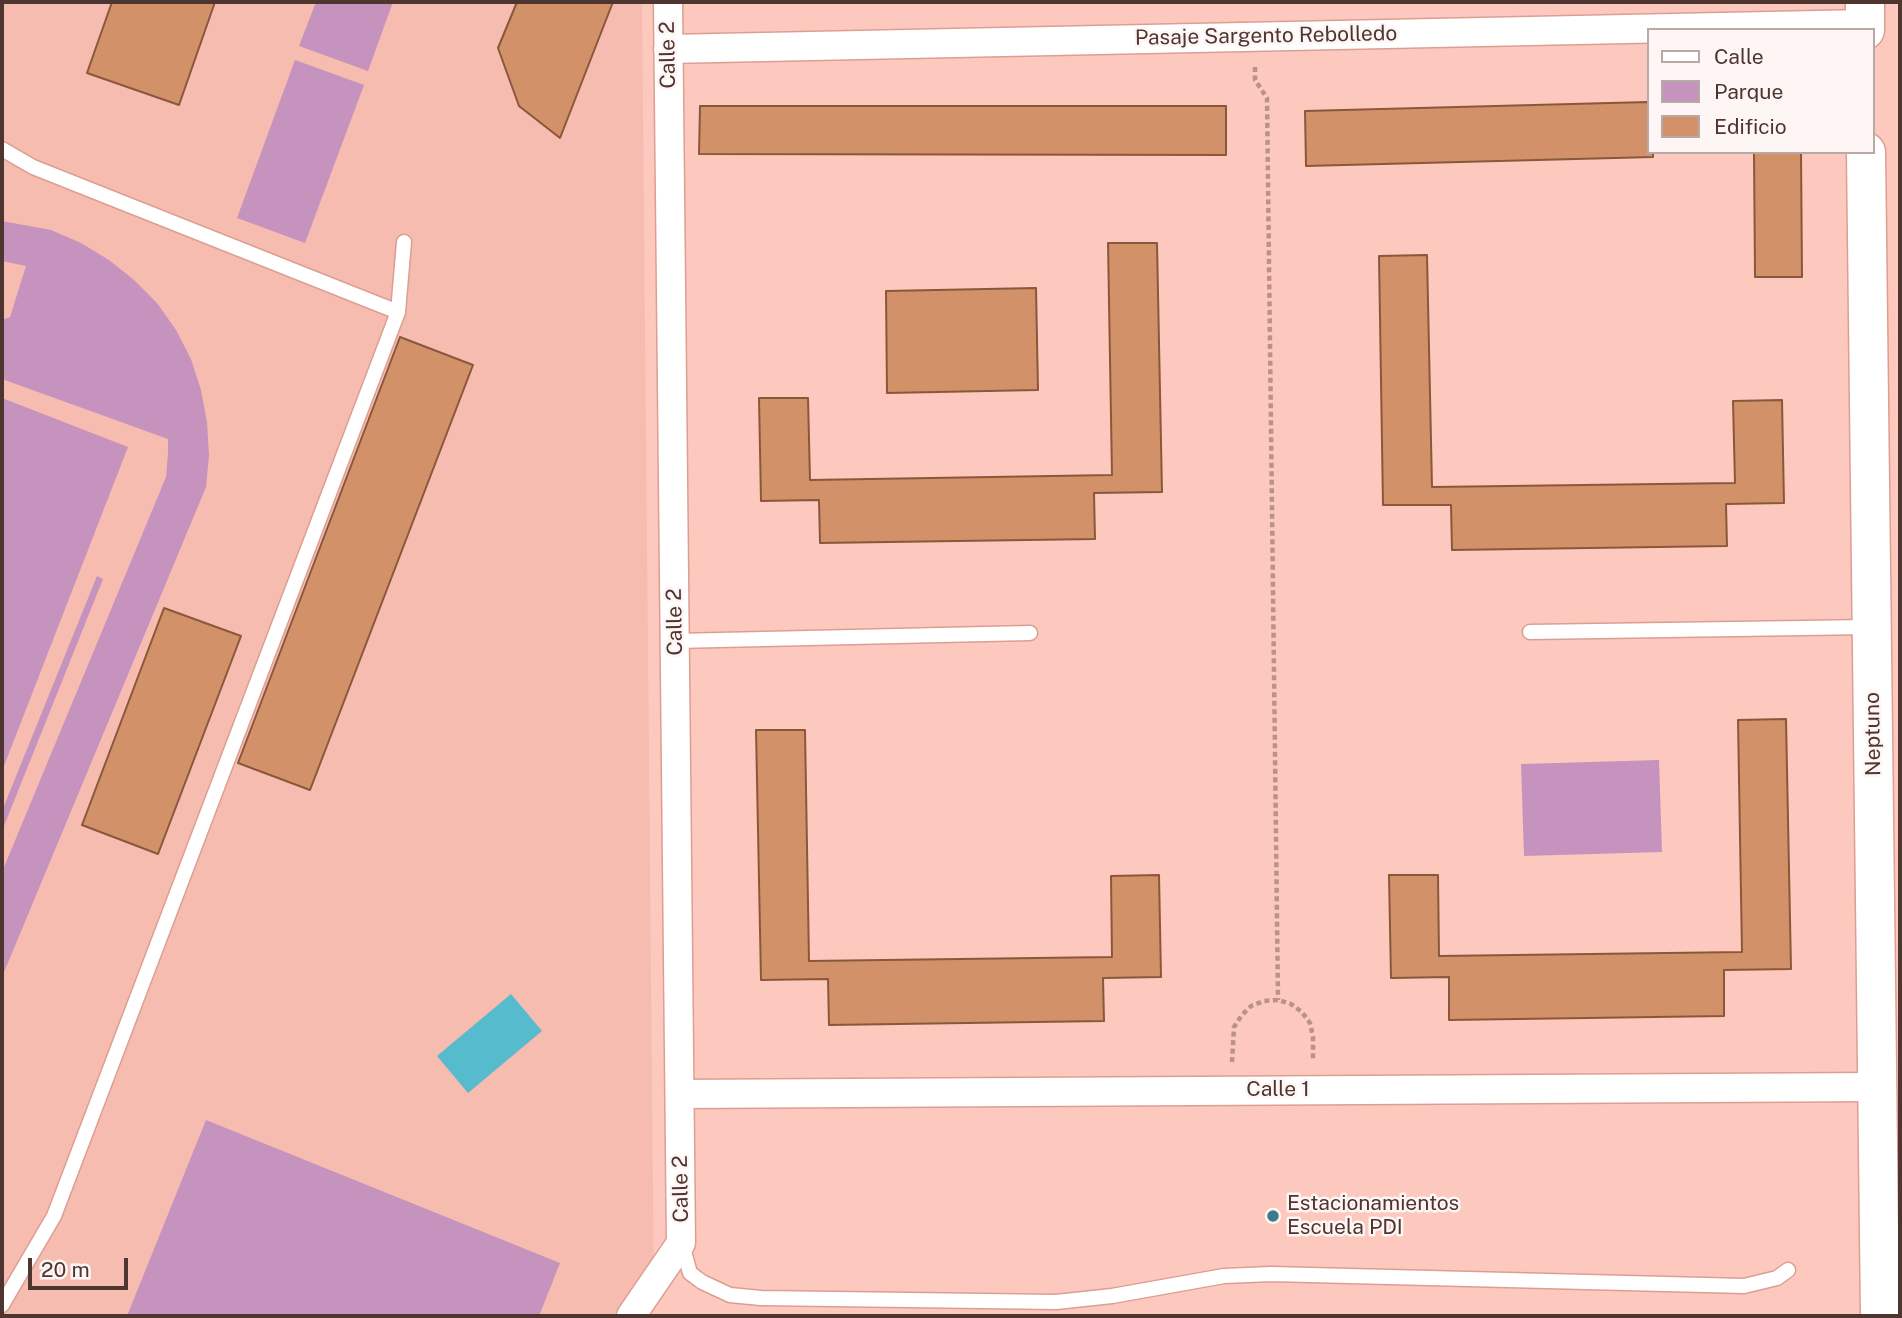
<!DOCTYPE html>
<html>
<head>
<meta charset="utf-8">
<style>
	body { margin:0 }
	#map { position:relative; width:1902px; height:1318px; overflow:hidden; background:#fdc9be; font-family:"Public Sans",sans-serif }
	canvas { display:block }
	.frame { position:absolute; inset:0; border:4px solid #4f3530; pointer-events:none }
	.legend { position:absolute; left:1647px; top:28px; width:228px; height:126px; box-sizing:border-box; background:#fdf6f5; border:2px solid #b7a9a6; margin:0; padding:9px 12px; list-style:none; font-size:21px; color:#4f3530 }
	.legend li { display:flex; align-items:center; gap:14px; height:35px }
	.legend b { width:35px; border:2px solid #b7a9a6 }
	.scale { position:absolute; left:28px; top:1258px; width:100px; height:32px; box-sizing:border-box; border:4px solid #4f3530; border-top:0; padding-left:9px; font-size:21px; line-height:24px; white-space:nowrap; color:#4f3530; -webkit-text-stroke:5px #fdf6f5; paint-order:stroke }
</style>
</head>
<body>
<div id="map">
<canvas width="1902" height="1318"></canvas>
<div class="frame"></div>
<ul class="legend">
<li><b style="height:9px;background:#fff"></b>Calle</li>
<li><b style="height:19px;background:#c692be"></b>Parque</li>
<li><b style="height:19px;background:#d39169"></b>Edificio</li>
</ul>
<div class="scale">20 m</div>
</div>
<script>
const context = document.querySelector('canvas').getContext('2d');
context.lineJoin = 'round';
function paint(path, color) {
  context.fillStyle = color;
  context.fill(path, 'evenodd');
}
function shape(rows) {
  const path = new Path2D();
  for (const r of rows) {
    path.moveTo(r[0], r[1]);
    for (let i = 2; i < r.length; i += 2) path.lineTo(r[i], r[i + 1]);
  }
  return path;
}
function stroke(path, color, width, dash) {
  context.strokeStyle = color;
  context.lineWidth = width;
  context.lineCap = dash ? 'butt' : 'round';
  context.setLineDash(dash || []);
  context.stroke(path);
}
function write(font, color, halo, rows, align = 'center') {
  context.font = font + ' "Public Sans",sans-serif';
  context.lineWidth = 5;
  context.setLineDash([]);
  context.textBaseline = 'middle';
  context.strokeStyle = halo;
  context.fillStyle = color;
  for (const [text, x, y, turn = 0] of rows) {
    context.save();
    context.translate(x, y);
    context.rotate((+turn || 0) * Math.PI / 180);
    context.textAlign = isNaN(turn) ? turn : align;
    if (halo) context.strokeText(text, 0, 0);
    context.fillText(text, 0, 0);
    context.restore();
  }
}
const built = shape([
	[2,2,642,2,654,1298,647,1316,2,1316]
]);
const green = shape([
	[316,2,393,2,368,71,299,46],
	[295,60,364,85,305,243,237,218],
	[2,221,51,230,81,243,109,260,134,280,157,303,176,330,191,359,201,390,207,422,209,455,206,487,2,977,2,872,166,477,168,453,168,439,2,379,2,320,10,317,26,266,2,261],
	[2,398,128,447,2,771],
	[97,576,103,579,2,831,2,811],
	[1659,760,1662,852,1524,856,1521,764],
	[206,1120,560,1263,539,1316,127,1316]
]);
const water = shape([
	[511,994,542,1031,468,1093,437,1056]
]);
const building = shape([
	[112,2,215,2,179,105,87,73,112,2],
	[517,2,613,2,560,138,519,106,498,48,517,2],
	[1648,102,1648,152,1653,152,1653,157,1306,166,1305,111,1648,102],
	[700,106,1226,106,1226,155,699,154,700,106],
	[1754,152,1801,152,1802,277,1755,277,1754,152],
	[1108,243,1157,243,1162,492,1094,493,1095,539,820,543,819,500,761,501,759,398,808,398,810,480,1112,475,1108,243],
	[1427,255,1432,487,1735,483,1733,401,1782,400,1784,503,1726,504,1727,546,1452,550,1451,505,1383,505,1379,256,1427,255],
	[1036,288,1038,390,887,393,886,291,1036,288],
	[400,337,473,365,310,790,238,763,400,337],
	[164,608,241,636,158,854,82,825,164,608],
	[1786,719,1791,969,1724,970,1724,1016,1449,1020,1449,977,1391,978,1389,875,1438,875,1439,956,1742,952,1738,720,1786,719],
	[756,730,805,730,809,961,1112,957,1111,876,1159,875,1161,977,1103,978,1104,1021,829,1025,828,979,761,980,756,730]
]);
const path = shape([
	[1255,67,1255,80,1267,98,1278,1000],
	[1232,1062,1234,1027,1242,1015,1251,1006,1264,1001,1278,1000,1291,1004,1302,1012,1310,1023,1313,1037,1313,1061]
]);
const lane = shape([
	[2,149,33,167,398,312],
	[1530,632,1870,627],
	[675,641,1030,633],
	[682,1244,690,1273,702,1282,730,1295,761,1298,1056,1302,1112,1296,1224,1276,1271,1274,1744,1286,1777,1278,1788,1270],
	[2,1305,54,1216,398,312,404,242]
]);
const street = shape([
	[668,49,1865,24],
	[680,1094,1877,1087],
	[631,1316,681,1243,668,2]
]);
const secondary = shape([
	[1865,30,1865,2],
	[1866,152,1880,1316]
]);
const markers = [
	[1273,1216,7,"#377c89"]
];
const streetNames = [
	["Pasaje Sargento Rebolledo",1266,36,-1],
	["Calle 2",668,55,-91],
	["Calle 2",675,622,-91],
	["Neptuno",1873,734,-91],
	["Calle 1",1278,1090],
	["Calle 2",681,1189,-91]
];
const poiNames = [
	["Estacionamientos",1287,1204],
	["Escuela PDI",1287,1228]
];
paint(built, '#f7bcb0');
paint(green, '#c692be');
paint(water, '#56bbcd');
paint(building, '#d39169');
stroke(building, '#89583b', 2);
stroke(lane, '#dd9e92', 17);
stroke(street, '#dd9e92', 31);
stroke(secondary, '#dd9e92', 41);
stroke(path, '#bb9188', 4.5, [5, 3.5]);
stroke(lane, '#fff', 14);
stroke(street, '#fff', 28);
stroke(secondary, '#fff', 38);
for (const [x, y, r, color] of markers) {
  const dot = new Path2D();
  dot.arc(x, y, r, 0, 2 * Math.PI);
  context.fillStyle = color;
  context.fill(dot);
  stroke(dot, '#fdf6f5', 2.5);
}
write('21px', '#4f3530', '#fdf6f5', streetNames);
write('21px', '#4f3530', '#fdf6f5', poiNames, 'left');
</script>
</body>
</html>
